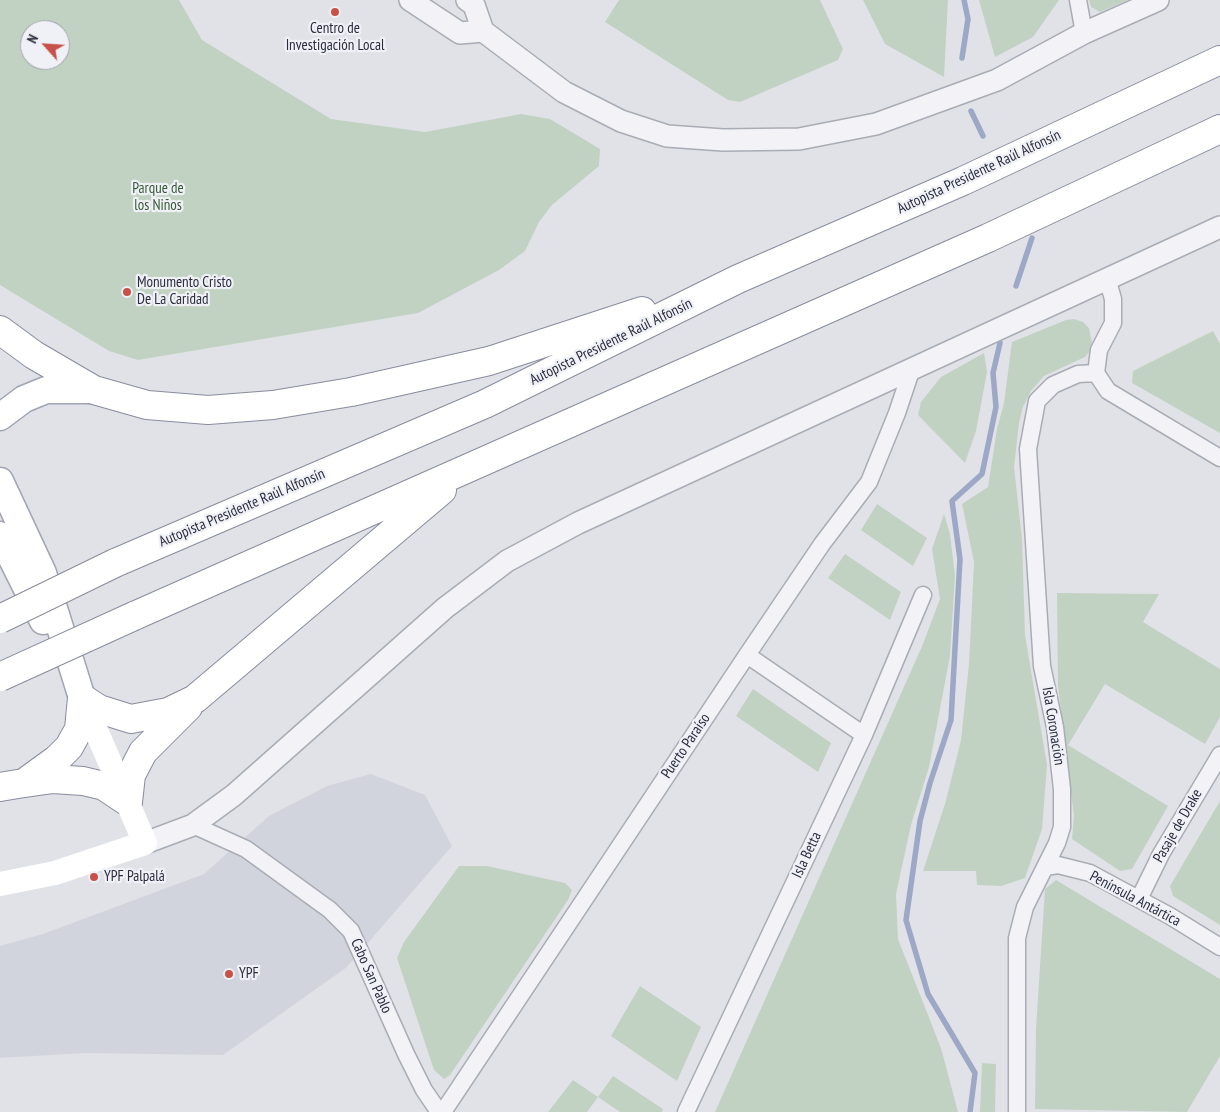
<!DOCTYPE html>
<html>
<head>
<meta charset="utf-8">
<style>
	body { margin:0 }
	#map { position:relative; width:1220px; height:1112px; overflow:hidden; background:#e0e2e8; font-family:"PT Sans Narrow",sans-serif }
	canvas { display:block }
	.north { position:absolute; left:20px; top:20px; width:50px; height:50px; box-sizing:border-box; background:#f0f1f6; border:1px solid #a0a3ad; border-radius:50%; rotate:296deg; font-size:14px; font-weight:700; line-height:20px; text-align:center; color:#292d3f }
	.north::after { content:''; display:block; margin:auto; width:18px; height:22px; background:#c8524a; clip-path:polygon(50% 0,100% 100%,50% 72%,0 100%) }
</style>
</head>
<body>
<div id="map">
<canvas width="1220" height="1112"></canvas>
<div class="north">N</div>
</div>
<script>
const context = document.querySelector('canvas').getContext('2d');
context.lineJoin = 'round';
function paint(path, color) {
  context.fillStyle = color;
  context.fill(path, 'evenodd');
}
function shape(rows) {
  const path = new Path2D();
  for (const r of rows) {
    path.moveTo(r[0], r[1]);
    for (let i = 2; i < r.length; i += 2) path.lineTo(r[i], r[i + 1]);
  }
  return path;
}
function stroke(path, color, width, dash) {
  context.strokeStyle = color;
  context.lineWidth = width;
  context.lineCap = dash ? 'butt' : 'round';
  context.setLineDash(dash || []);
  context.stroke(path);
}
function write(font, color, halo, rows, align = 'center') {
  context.font = font + ' "PT Sans Narrow",sans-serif';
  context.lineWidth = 4.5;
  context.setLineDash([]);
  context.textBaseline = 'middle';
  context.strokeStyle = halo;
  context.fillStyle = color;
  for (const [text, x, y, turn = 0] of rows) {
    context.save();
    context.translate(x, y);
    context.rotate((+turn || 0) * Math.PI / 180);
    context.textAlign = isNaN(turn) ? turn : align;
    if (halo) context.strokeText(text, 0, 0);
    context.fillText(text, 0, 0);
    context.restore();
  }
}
const built = shape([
	[371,774,425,795,452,846,347,967,223,1055,85,1053,0,1058,0,946,43,934,204,874,269,816,327,786]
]);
const green = shape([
	[0,0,179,0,202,40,331,119,425,132,521,114,550,119,600,149,599,166,552,205,539,222,525,251,499,270,418,313,138,360,109,351,0,285],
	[30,30,60,30,60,60,30,60],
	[619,0,820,0,843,49,838,60,740,102,728,100,605,22],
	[863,0,948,0,944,77,885,44],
	[979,0,1059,0,1033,37,995,57],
	[1089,0,1128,0,1100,12,1091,7],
	[1074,319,1083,322,1089,328,1092,343,1090,351,1085,357,1044,376,1031,391,1023,407,1019,423,1014,467,1022,538,1025,635,1047,765,1042,829,1025,878,1001,886,977,885,976,871,923,871,945,804,961,740,969,664,974,562,962,504,988,487,997,429,1004,403,1012,342,1066,320],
	[1213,331,1220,344,1220,433,1132,383,1133,371],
	[984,353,987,372,976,431,965,463,918,415,921,402,941,377],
	[877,504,927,538,913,566,861,530],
	[944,514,950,534,955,576,950,656,929,767,911,825,896,894,898,939,941,1048,958,1112,715,1112,923,644,940,599,932,549],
	[845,554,901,592,890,620,828,578],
	[1057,593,1159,594,1143,622,1220,669,1220,717,1205,744,1105,684,1068,745,1168,806,1132,869,1120,871,1072,839,1074,816,1058,686],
	[753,689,831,743,818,772,736,716],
	[1220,801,1220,925,1173,896,1170,886],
	[459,866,487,866,565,883,572,890,568,900,450,1075,444,1079,434,1070,397,958,404,942],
	[1056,880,1220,979,1220,1056,1187,1112,1035,1109,1036,1029,1045,889],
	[640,986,701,1027,677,1081,611,1036],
	[982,1063,996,1064,995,1112,980,1112],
	[613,1076,663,1109,662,1112,620,1112,598,1097,587,1112,548,1112,573,1080,598,1097]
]);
const stream = shape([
	[962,58,968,19,964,0],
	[971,111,983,136],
	[1016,286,1032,238],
	[970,1112,975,1073,928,994,906,920,920,821,930,783,951,720,960,559,952,501,982,474,996,407,993,373,1000,343]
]);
const minor = shape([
	[1078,0,1084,33],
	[1107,278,1113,299,1113,323,1099,350,1096,373,1108,391,1220,458],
	[747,655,864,735],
	[193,825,246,849,330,910,351,931,406,1054,424,1090,439,1112],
	[1045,867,1058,865,1090,873,1170,916,1220,947],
	[1139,899,1161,854,1220,755],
	[443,1112,747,655,822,544,869,482,897,413,911,371],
	[686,1112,864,735,923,595],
	[1017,1112,1017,938,1025,907,1057,843,1062,827,1062,789,1055,727,1042,666,1028,449,1037,401,1053,385,1078,374,1096,373]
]);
const tertiary = shape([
	[410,0,460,33,483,31],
	[467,0,474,5,483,31],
	[483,31,564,92,621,121,667,136,723,140,799,139,876,124,997,80,1084,33,1158,0],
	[145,843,193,825,234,795,445,608,507,561,578,523,1220,227]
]);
const secondary = shape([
	[0,884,55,873,145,843,82,698]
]);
const primary = shape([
	[0,417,24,399,46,390,94,390],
	[0,481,43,573,82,698],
	[0,535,43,621]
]);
const motorway = shape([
	[0,330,34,355,94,390,147,405,208,410,273,405,351,392,489,361,642,311],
	[115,563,485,404,738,279,963,181,1220,60],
	[134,616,988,238,1220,129],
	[25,783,53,779,83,781,104,786,128,802,131,775,143,752,188,707],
	[0,787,24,783,57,759,69,747,79,729,82,698,99,709,131,719,168,712,195,699,442,490]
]);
const motorwayBridge = shape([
	[0,619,115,563],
	[0,677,134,616]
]);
const markers = [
	[335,12,5,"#c8524a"],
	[127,292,5,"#c8524a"],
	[94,877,5,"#c8524a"],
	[229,974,5,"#c8524a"]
];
const poiNames = [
	["Centro de",335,29,"center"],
	["Investigación Local",335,46,"center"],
	["Monumento Cristo",137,283],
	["De La Caridad",137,300],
	["YPF Palpalá",104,877],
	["YPF",239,974]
];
const streetNames = [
	["Autopista Presidente Raúl Alfonsín",979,172,-25],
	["Autopista Presidente Raúl Alfonsín",611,342,-26],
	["Autopista Presidente Raúl Alfonsín",242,508,-23],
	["Isla Coronación",1053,726,81],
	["Puerto Paraíso",686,746,-56],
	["Pasaje de Drake",1178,826,-60],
	["Isla Betta",807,855,-65],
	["Península Antártica",1135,899,28],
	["Cabo San Pablo",371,976,66]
];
const parkNames = [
	["Parque de",158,189],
	["los Niños",158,206]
];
paint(built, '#d2d4dd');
paint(green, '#c2d2c2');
stroke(stream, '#9da8c7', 5.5);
stroke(minor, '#a9acb5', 19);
stroke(tertiary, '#a9acb5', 24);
stroke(primary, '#a0a4b4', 29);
stroke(motorway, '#888c9e', 30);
stroke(minor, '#f3f3f7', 16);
stroke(tertiary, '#f3f3f7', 21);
stroke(secondary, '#fff', 24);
stroke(primary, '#fff', 26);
stroke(motorway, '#fff', 28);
stroke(motorwayBridge, '#888c9e', 30, []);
stroke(motorwayBridge, '#fff', 28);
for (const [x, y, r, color] of markers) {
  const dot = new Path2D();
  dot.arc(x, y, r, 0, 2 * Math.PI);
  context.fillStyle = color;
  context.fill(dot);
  stroke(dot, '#f0f1f6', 2);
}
write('15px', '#292d3f', '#f0f1f6', poiNames, 'left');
write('15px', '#292d3f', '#f0f1f6', streetNames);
write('15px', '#375a38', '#f0f1f6', parkNames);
</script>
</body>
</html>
